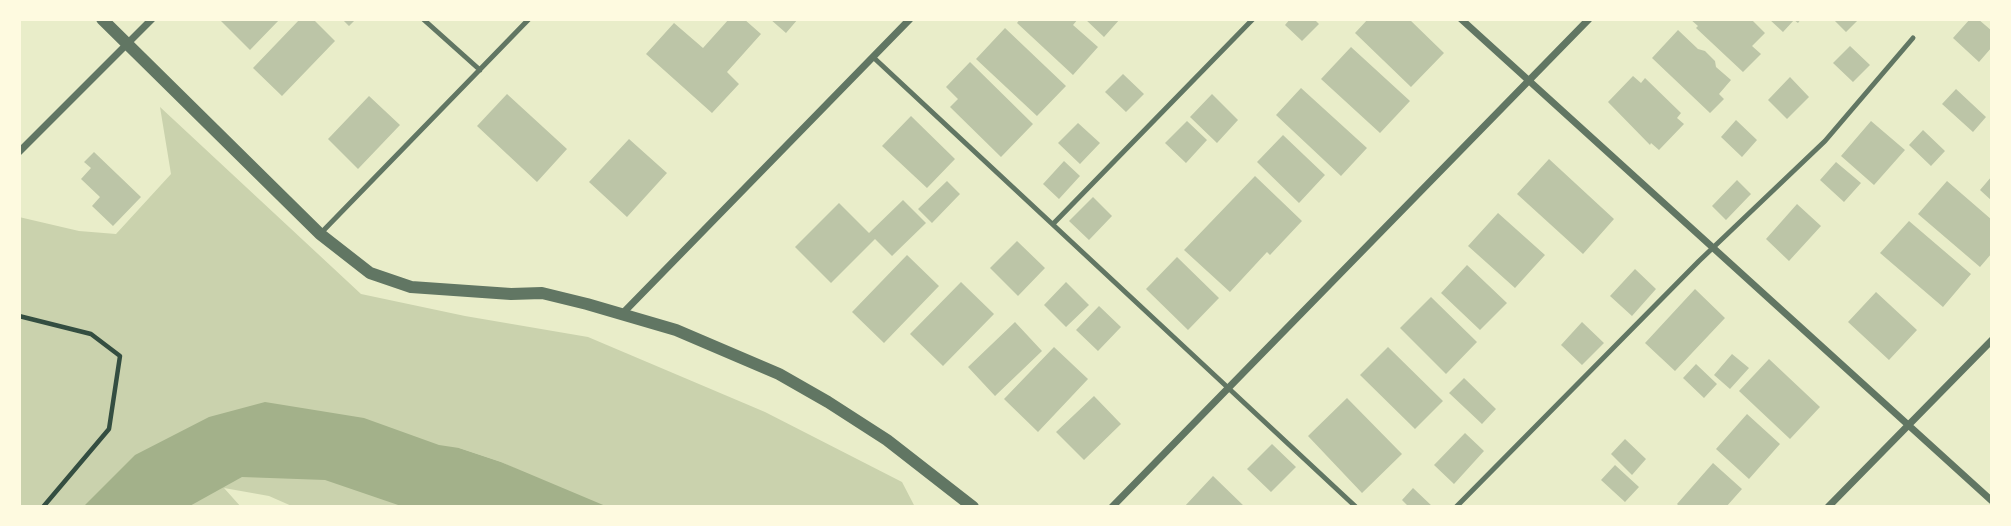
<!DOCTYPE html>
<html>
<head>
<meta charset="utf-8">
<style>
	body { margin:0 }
	#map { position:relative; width:2011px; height:526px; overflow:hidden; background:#e9edc9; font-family:Helvetica,sans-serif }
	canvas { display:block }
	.frame { position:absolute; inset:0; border:21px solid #fefae0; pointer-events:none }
</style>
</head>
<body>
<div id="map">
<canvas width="2011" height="526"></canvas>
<div class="frame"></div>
</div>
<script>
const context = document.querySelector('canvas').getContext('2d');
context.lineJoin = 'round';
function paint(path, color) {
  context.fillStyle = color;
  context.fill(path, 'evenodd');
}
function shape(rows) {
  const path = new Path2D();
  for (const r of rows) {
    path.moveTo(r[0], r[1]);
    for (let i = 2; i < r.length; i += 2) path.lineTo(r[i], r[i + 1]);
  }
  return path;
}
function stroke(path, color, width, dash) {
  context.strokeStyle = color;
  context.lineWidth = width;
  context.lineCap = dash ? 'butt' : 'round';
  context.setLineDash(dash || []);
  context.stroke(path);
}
const green = shape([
	[160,107,361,294,465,316,588,337,765,412,902,482,915,507,599,507,501,462,459,448,284,467,437,507,294,507,269,496,224,488,241,507,19,507,19,217,79,231,116,234,171,174]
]);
const water = shape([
	[265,402,364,418,439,445,459,448,501,462,608,507,404,507,325,480,242,477,188,507,83,507,135,455,209,417]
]);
const building = shape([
	[219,19,280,19,250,50],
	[300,19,313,19,335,41,282,96,253,68],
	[342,19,356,19,349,26],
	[729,19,744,19,761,34,727,72,739,84,712,113,646,54,674,23,703,48],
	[770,19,798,19,786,33],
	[1020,19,1078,19,1073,25,1098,47,1073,75,1017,23],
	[1085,19,1120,19,1104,37],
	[1290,19,1314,19,1319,24,1302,41,1285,25],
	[1368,19,1409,19,1444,53,1411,87,1355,33],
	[1690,19,1751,19,1765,33,1752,46,1761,54,1743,72,1696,28,1698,26],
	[1769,19,1801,19,1798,23,1794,20,1783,32],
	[1833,19,1859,19,1846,32],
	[1970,19,1978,19,1992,31,1992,47,1979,62,1953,38],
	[1005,28,1066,86,1037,116,976,59],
	[1678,30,1698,49,1705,51,1715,61,1716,67,1731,80,1719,94,1724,99,1710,113,1652,58],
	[1850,46,1870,65,1853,82,1833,63],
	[1351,47,1410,101,1380,133,1321,79],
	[970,62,1033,124,1001,157,950,107,958,99,946,87],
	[1123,74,1144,94,1126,112,1105,92],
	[1633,76,1641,83,1645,78,1681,113,1677,118,1684,124,1659,150,1651,143,1650,145,1608,102],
	[1790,77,1809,97,1787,119,1768,100],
	[1301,88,1367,148,1341,176,1276,115],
	[1956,89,1986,117,1973,132,1942,104],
	[507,94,567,149,537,182,477,126],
	[1212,94,1238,120,1217,143,1190,117],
	[369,96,400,125,358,169,328,139],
	[911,116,955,159,927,188,882,146],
	[1736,120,1757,140,1742,157,1721,137],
	[1187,121,1207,140,1186,163,1165,143],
	[1871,121,1905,150,1874,185,1841,156],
	[1078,123,1100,143,1080,164,1058,143],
	[1923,130,1945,151,1931,166,1909,145],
	[1283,135,1325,175,1299,203,1257,162],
	[629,139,667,173,627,217,589,182],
	[94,152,141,197,113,226,92,206,100,197,81,179,91,168,84,162],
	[1549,159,1614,219,1583,254,1517,194],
	[1064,161,1080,176,1059,199,1043,184],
	[1836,162,1861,183,1844,202,1820,180],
	[1255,176,1302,221,1270,255,1267,252,1230,292,1184,250],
	[1992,176,1992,201,1980,190],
	[1737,180,1751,194,1726,220,1712,206],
	[947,181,960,194,932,223,918,209],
	[1947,181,1992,220,1992,253,1980,267,1918,214],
	[1093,197,1112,216,1089,240,1069,221],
	[903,200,926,223,892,256,875,239,831,283,795,247,839,203,869,233],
	[1797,204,1821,226,1789,261,1766,239],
	[1498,213,1545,255,1515,288,1468,246],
	[1909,221,1971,274,1943,307,1880,253],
	[1017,241,1045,268,1018,296,990,268],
	[907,255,939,286,884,343,852,312],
	[1177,257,1219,298,1188,330,1146,289],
	[1467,265,1507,303,1480,330,1441,293],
	[1635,269,1656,289,1632,316,1610,296],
	[961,282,994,314,943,366,910,334],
	[1066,282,1089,305,1066,327,1044,305],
	[1695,289,1725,318,1675,371,1645,343],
	[1876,292,1917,330,1889,360,1848,322],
	[1431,297,1477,342,1446,374,1400,328],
	[1099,306,1121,327,1098,351,1076,330],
	[1015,322,1042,351,995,396,968,367],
	[1582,322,1604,343,1582,365,1561,345],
	[1054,347,1088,379,1038,432,1004,399],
	[1388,347,1443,401,1415,429,1360,375],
	[1732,354,1749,368,1730,389,1714,375],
	[1769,359,1820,407,1790,439,1739,391],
	[1696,364,1717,384,1704,398,1683,378],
	[1464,378,1496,409,1482,424,1449,393],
	[1094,396,1121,424,1084,460,1056,432],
	[1347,398,1402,454,1362,493,1308,436],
	[1747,414,1780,444,1749,479,1716,449],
	[1465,433,1484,451,1454,484,1434,465],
	[1625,439,1646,459,1632,475,1611,454],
	[1272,444,1296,467,1271,492,1247,469],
	[1713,463,1742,489,1726,507,1680,507,1677,504],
	[1615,465,1639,487,1625,502,1601,480],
	[1213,476,1245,507,1184,507],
	[1413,488,1433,507,1409,507,1402,500]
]);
const path = shape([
	[19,316,91,334,120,356,109,429,43,507]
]);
const service = shape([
	[423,19,480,70],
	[873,57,1356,507],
	[1053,224,1253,19],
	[320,234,529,19],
	[1456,507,1699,261,1825,141,1913,38]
]);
const minor = shape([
	[1461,19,1992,501],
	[19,152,152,19],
	[622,314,910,19],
	[1112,507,1589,19],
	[1828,507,1992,340]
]);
const tertiary = shape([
	[102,19,320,234,370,273,411,287,511,294,542,293,587,304,676,330,779,374,828,402,887,440,973,507]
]);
paint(green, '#cad2ad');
paint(water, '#a3b18a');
paint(building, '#bcc5a7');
stroke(path, '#344e41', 4.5);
stroke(service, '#617663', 5);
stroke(minor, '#617663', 7);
stroke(tertiary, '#617663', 12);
</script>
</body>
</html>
